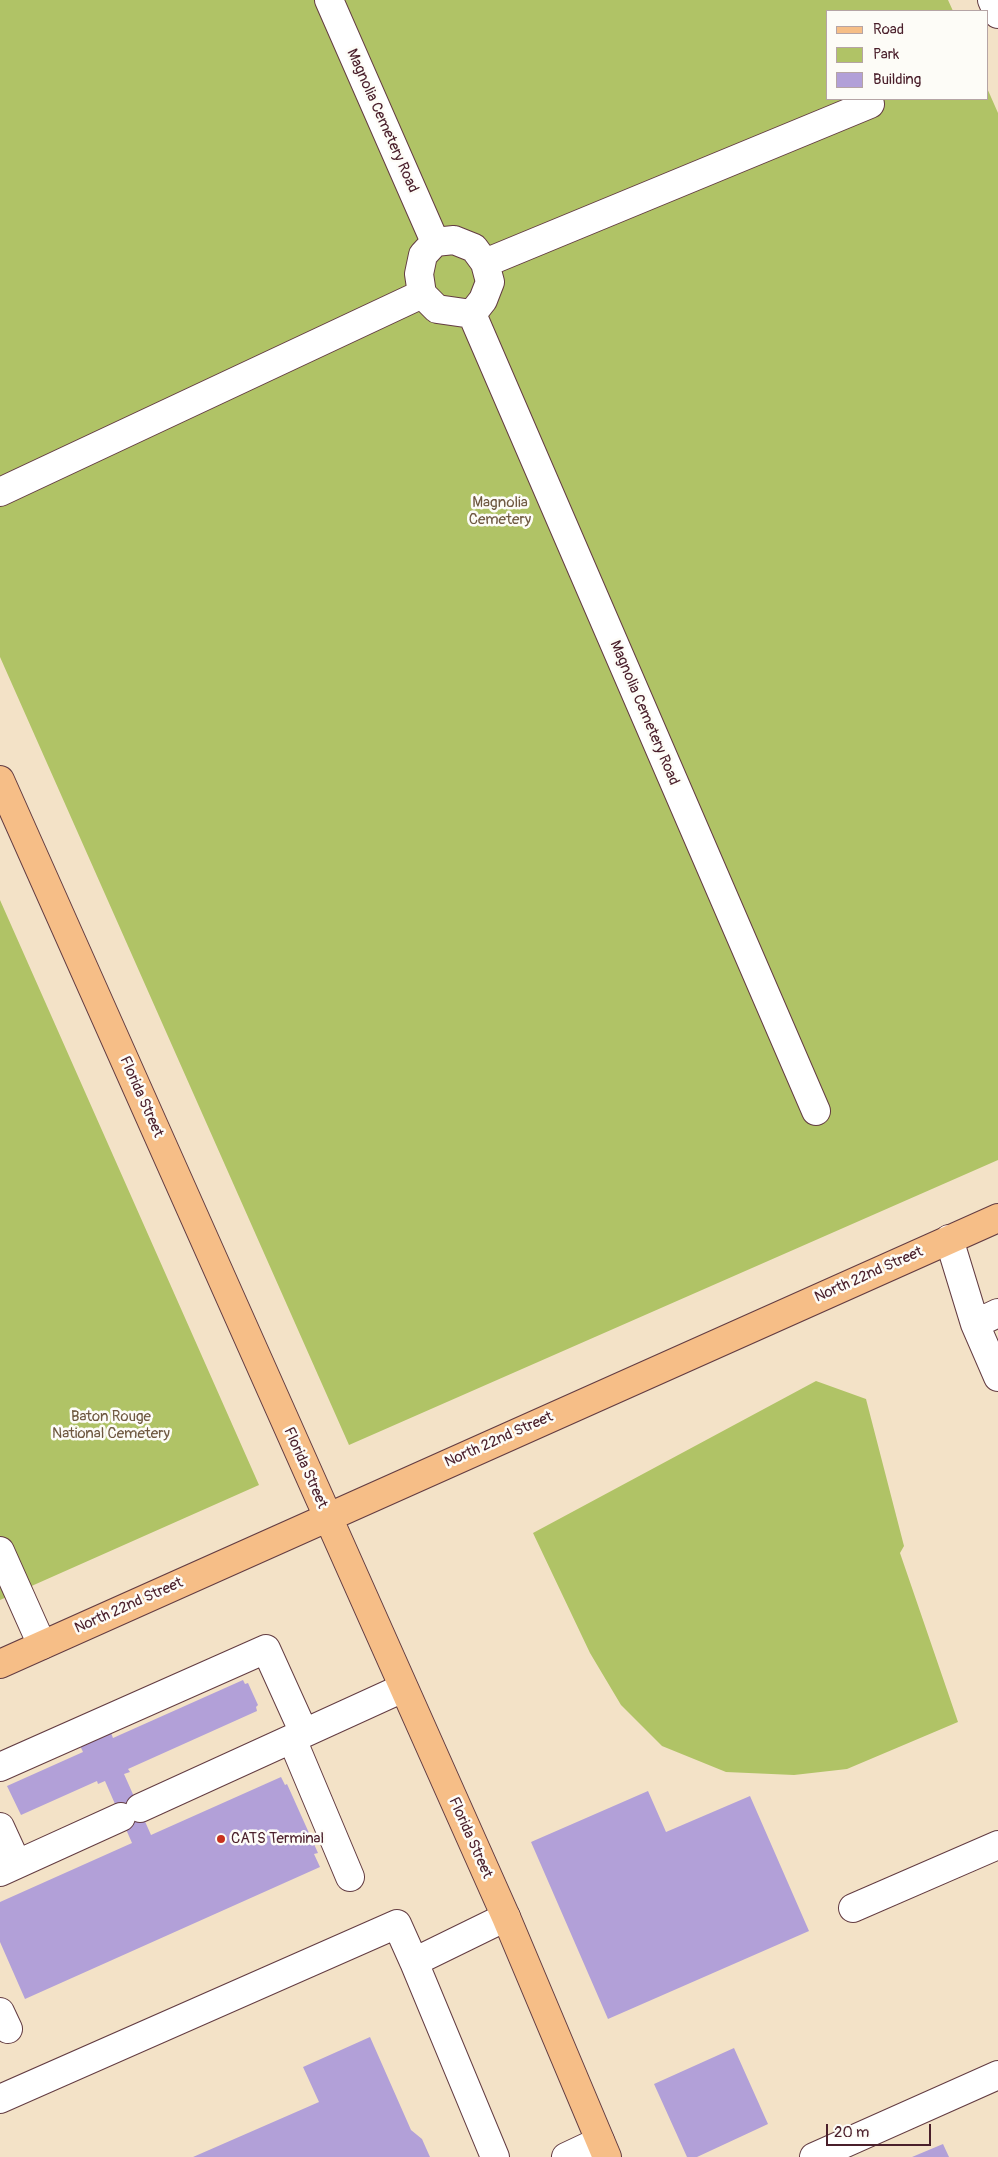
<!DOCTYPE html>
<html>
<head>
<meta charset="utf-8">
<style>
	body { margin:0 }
	#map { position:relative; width:998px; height:2157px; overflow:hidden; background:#f3e2c7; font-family:Pangolin,sans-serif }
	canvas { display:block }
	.legend { position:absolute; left:826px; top:10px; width:162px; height:90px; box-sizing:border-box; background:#fdfcf7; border:1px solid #b5a4a5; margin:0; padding:6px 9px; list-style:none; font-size:15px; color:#4a1f2b }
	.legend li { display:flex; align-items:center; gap:10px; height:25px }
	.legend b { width:25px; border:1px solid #b5a4a5 }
	.scale { position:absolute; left:826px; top:2124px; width:105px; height:22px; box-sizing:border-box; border:2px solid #4a1f2b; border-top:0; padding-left:6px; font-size:15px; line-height:18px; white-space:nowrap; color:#4a1f2b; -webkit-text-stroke:4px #fdfcf7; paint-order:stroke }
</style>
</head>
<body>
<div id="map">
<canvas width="998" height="2157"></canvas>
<ul class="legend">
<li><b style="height:6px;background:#f6be87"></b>Road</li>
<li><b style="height:14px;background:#b0c366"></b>Park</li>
<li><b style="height:14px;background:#b2a0d8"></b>Building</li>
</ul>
<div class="scale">20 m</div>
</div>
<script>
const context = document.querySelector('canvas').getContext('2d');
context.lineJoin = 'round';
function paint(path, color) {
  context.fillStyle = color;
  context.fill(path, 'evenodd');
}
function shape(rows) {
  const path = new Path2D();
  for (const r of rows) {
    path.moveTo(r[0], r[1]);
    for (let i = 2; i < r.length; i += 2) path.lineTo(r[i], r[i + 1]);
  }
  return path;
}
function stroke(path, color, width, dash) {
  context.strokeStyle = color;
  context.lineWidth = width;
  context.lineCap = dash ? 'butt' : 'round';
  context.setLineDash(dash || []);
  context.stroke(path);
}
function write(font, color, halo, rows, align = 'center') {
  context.font = font + ' Pangolin,sans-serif';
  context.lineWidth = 5;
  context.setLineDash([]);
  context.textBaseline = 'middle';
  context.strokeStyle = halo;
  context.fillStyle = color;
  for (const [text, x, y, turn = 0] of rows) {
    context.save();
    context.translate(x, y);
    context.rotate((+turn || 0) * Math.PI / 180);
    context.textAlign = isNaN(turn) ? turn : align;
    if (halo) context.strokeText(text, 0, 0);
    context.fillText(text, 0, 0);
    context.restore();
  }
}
const green = shape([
	[0,0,948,0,953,11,827,11,827,99,987,99,987,88,998,113,998,1160,349,1445,0,657],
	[0,900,259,1485,0,1600],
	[816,1381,866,1399,904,1546,900,1553,958,1722,847,1769,794,1775,726,1772,662,1746,621,1705,590,1653,533,1533]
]);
const building = shape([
	[243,1680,245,1684,248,1683,258,1705,256,1707,257,1711,128,1769,130,1772,124,1774,151,1835,281,1777,285,1785,287,1784,318,1853,314,1854,320,1867,25,1999,0,1942,0,1902,132,1843,105,1781,98,1784,97,1781,21,1815,7,1786,83,1752,77,1739,108,1725,113,1738],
	[648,1791,666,1832,750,1796,809,1931,608,2019,531,1842],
	[370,2037,411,2130,422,2139,430,2157,193,2157,319,2102,303,2067],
	[734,2048,768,2124,697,2157,687,2157,654,2084],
	[943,2144,949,2157,912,2157]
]);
const minor = shape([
	[329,0,435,242],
	[992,0,998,14],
	[454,240,474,248,485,263,490,282,483,300,472,314,437,309,422,294,419,274,423,255,435,242,454,240],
	[485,263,870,104],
	[472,314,816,1111],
	[0,492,422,294],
	[949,1239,975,1324,998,1377],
	[975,1324,998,1313],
	[0,1551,42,1645],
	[292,1739,350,1877],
	[0,1767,266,1649,304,1733],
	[140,1808,403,1688],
	[0,1827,17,1864],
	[0,1872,121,1817],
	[853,1908,998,1845],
	[0,2012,8,2029],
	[0,2099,397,1924,414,1962],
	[495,2157,414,1962,506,1917],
	[566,2157,600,2141],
	[814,2157,998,2075]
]);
const major = shape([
	[0,780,506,1917,607,2157],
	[0,1664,998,1218]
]);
const markers = [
	[221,1839,5,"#c8321e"]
];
const streetNames = [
	["Magnolia Cemetery Road",382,121,66],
	["Magnolia Cemetery Road",644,713,67],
	["Florida Street",141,1097,66],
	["North 22nd Street",869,1275,-24],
	["North 22nd Street",499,1440,-24],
	["Florida Street",305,1468,66],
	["North 22nd Street",129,1606,-24],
	["Florida Street",470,1838,66]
];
const parkNames = [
	["Magnolia",500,503],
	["Cemetery",500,520],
	["Baton Rouge",111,1417],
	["National Cemetery",111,1434]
];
const poiNames = [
	["CATS Terminal",231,1839]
];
paint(green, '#b0c366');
paint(building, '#b2a0d8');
stroke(minor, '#633c42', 30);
stroke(major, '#633c42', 30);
stroke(minor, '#fff', 28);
stroke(major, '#f6be87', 28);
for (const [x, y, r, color] of markers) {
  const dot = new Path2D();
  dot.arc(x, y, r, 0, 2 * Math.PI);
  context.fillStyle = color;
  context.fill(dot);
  stroke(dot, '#fdfcf7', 2);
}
write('15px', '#4a1f2b', '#fdfcf7', streetNames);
write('15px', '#6e5840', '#fdfcf7', parkNames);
write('15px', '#4a1f2b', '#fdfcf7', poiNames, 'left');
</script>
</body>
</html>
